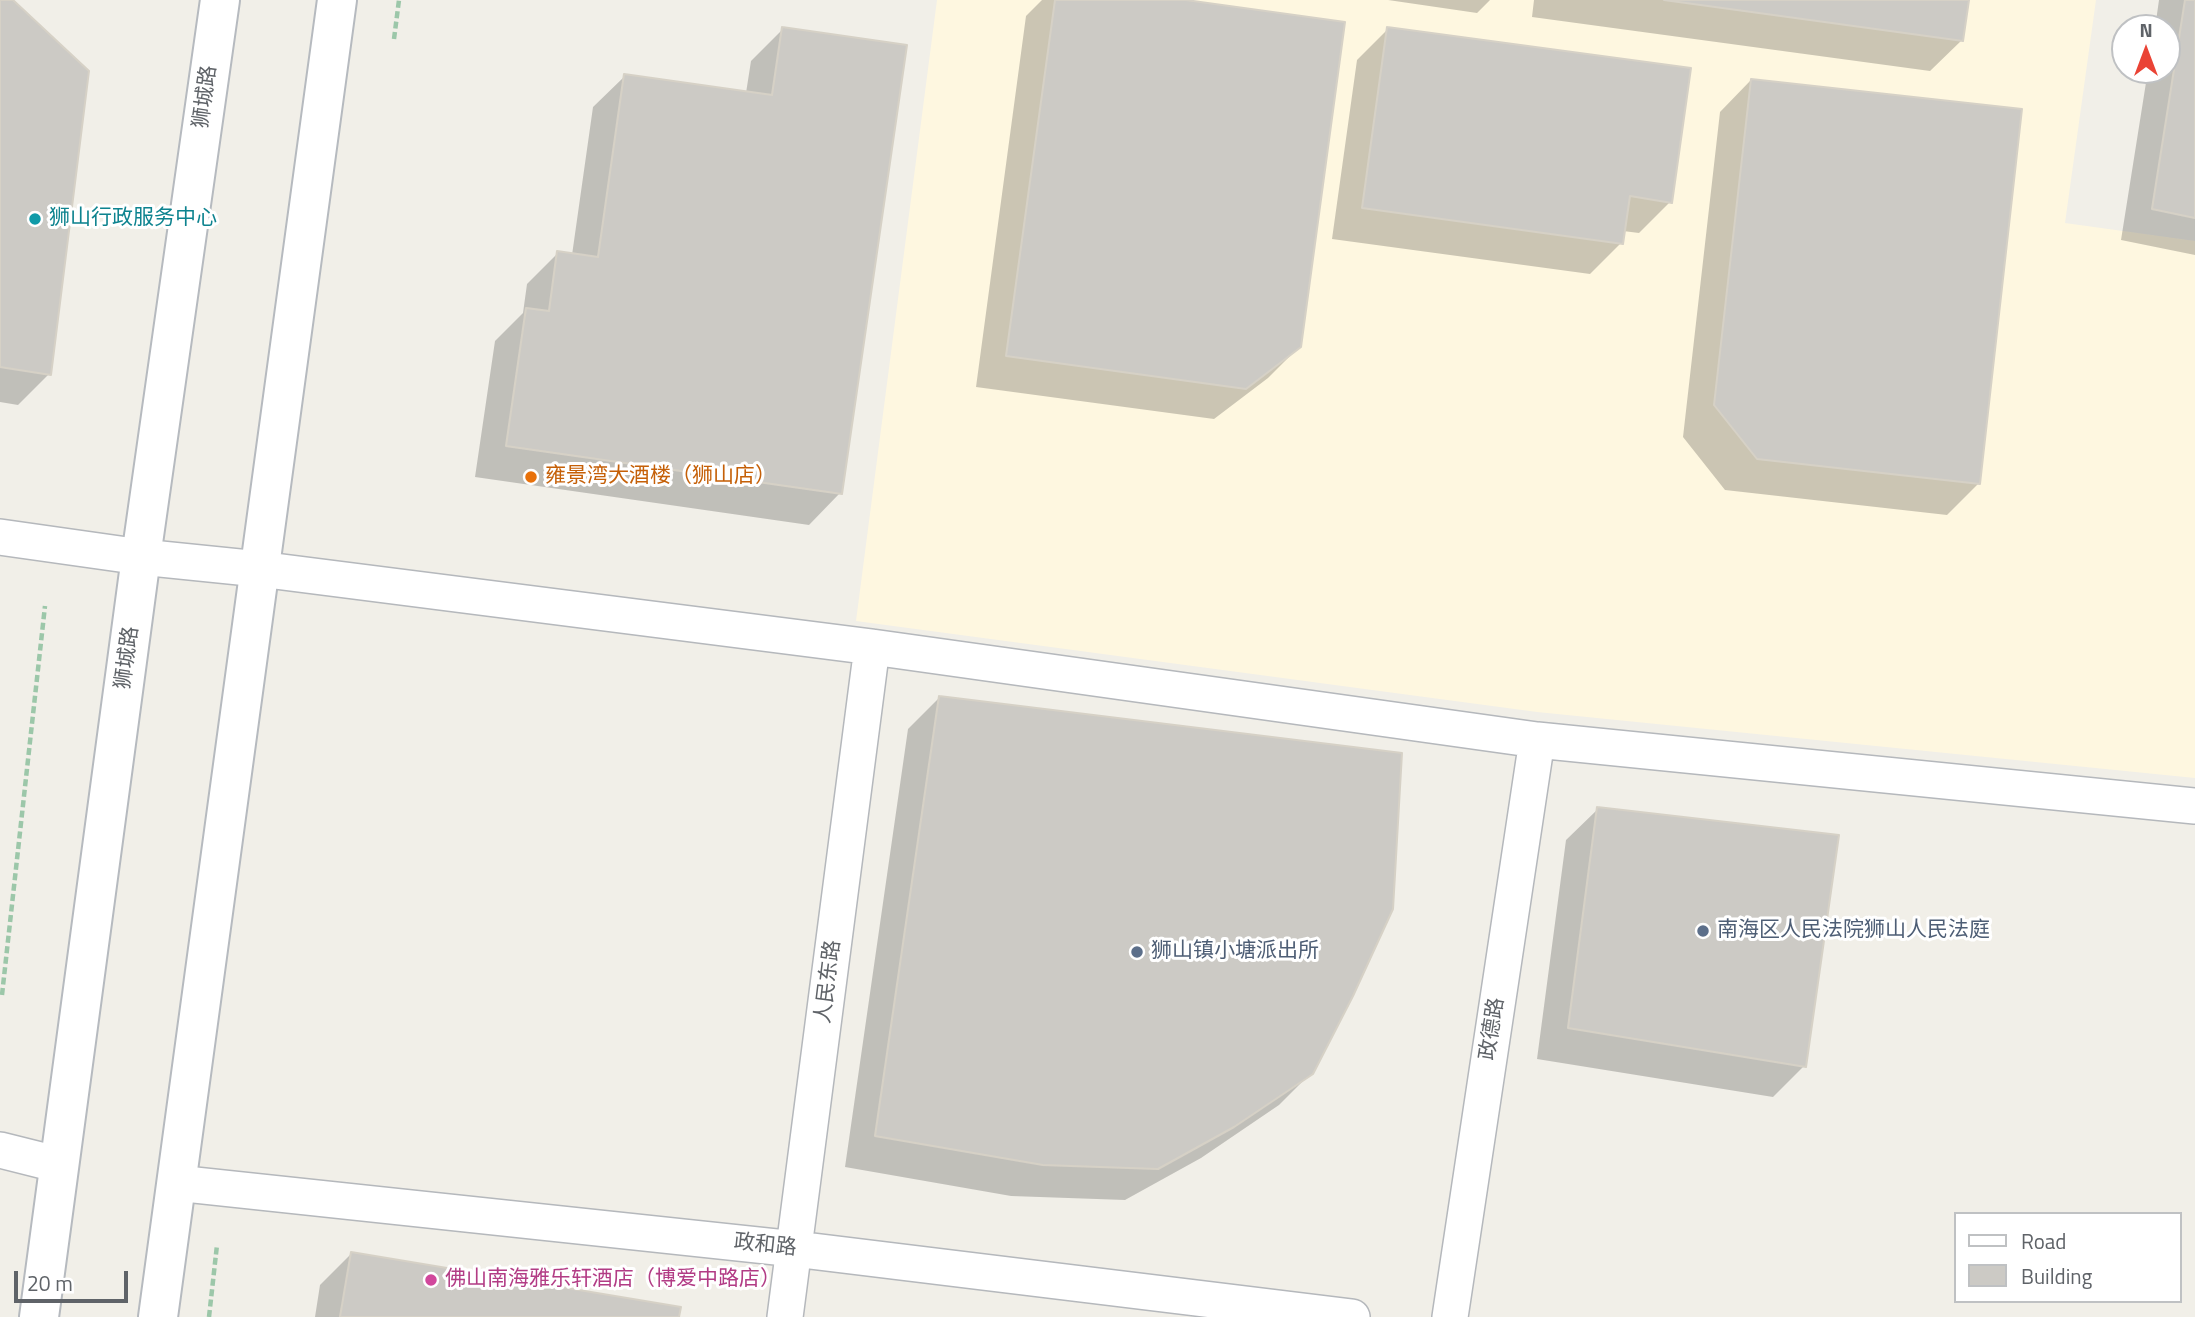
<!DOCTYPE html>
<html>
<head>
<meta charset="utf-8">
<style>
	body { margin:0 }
	#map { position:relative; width:2195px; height:1317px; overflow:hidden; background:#f1efe8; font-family:"Titillium Web",sans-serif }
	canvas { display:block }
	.legend { position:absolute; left:1954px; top:1212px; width:228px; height:91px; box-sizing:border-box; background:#fff; border:2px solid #bfc1c3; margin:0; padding:9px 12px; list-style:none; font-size:21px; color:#5f6368 }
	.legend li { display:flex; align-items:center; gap:14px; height:35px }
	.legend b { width:35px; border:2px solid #bfc1c3 }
	.north { position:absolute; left:2111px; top:14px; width:70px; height:70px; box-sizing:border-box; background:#fff; border:2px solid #bfc1c3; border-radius:50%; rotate:0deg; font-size:19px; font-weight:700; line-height:28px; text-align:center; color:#5f6368 }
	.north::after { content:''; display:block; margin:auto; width:24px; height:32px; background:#ea4335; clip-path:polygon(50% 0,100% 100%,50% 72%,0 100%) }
	.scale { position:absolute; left:14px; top:1271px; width:114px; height:32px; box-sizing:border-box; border:4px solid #5f6368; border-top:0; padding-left:9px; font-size:21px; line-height:24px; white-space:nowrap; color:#5f6368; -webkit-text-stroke:5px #fff; paint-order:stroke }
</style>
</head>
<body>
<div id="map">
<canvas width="2195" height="1317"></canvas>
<ul class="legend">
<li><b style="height:9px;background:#fff"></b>Road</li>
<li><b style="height:19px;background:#cccac5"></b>Building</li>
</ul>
<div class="north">N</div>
<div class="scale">20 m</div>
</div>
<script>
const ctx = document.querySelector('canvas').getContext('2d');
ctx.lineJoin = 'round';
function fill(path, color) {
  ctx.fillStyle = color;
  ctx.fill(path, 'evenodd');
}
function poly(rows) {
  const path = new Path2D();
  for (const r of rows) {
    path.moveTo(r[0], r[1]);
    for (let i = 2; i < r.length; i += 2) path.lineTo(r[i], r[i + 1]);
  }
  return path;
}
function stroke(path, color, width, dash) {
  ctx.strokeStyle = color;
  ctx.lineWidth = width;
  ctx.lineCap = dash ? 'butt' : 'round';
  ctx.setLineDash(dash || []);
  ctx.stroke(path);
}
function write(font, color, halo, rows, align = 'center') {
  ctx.font = font + ' "Titillium Web","Noto Sans SC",sans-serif';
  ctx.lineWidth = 6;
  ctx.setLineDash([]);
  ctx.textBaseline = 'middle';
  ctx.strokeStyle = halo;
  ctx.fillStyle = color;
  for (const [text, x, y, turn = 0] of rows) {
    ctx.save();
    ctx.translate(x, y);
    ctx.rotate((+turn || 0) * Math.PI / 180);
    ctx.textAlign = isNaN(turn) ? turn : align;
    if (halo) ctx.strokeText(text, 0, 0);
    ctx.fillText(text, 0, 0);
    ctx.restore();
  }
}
fill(poly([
	[937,0,2096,0,2065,223,2195,241,2195,778,1537,712,856,621]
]), '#fef7e0');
fill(poly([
	[0,0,10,0,49,374,18,405,0,402],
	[1042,0,1173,0,1300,346,1268,378,1214,419,976,387,1026,16],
	[1388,0,1490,0,1477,13],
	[1534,0,1967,0,1962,40,1930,71,1532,17],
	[2159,0,2195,0,2195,255,2121,240,2148,70,2167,70,2167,28,2155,28],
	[783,29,840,493,809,525,475,477,495,341,523,313,527,284,558,253,572,255,593,107,625,76,746,93,751,61],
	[1388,29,1670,202,1639,233,1623,231,1621,243,1590,274,1332,239,1357,60],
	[1751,80,1979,483,1947,515,1725,490,1683,437,1720,112],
	[939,698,1311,1073,1279,1105,1201,1158,1125,1200,1011,1196,845,1167,908,729],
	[1598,809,1804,1066,1773,1097,1537,1059,1566,840],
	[351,1254,677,1317,315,1317,320,1285]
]), '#0003');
const building = poly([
	[0,0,13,0,89,71,51,375,0,367,0,0],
	[1055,0,1186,0,1345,22,1301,347,1246,389,1006,356,1055,0],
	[1664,0,1969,0,1963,41,1664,0],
	[2185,0,2195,0,2195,218,2152,209,2185,0],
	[782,27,907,45,842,494,506,446,526,308,549,311,557,251,598,257,624,74,772,95,782,27],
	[1387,27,1691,68,1672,203,1630,196,1623,244,1362,208,1387,27],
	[1751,79,2022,109,1980,484,1757,459,1714,405,1751,79],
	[939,696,1402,753,1393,909,1353,996,1313,1074,1234,1127,1158,1169,1043,1165,875,1136,939,696],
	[1597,807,1839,835,1806,1067,1568,1028,1597,807],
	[351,1252,681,1307,679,1317,340,1317,351,1252]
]);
fill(building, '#cccac5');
stroke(building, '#d6d1c6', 2);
const street = poly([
	[0,537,141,557,259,569,872,647,1537,740,2195,806],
	[0,1150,60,1165],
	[176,1183,795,1249,1352,1317],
	[785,1317,872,647],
	[1450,1317,1537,740]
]);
const secondary = poly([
	[39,1317,141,557,220,0],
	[158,1317,337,0]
]);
stroke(street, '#b5b8bc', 38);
stroke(secondary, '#b6babf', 42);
stroke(poly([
	[394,39,399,0],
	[2,995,45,606],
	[209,1317,217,1245]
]), '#9cc7a9', 4.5, [7, 3.5]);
stroke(street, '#fff', 35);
stroke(secondary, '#fff', 38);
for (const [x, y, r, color] of [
	[35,219,7,"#0f9aa8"],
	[531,477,7,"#e8710a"],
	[1703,931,7,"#5c6f8a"],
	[1137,952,7,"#5c6f8a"],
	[431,1280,7,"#d1479c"]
]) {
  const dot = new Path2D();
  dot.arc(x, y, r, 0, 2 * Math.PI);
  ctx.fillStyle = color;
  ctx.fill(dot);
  stroke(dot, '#fff', 2.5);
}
write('21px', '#5f6368', '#fff', [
	["狮城路",206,97,-82],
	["狮城路",128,658,-82],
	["人民东路",829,982,-83],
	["政德路",1493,1029,-81],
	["政和路",765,1246,6]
]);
write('21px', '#0d838f', '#fff', [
	["狮山行政服务中心",49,219]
], 'left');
write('21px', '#c56008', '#fff', [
	["雍景湾大酒楼（狮山店）",545,477]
], 'left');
write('21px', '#4e5e75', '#fff', [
	["南海区人民法院狮山人民法庭",1717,931],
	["狮山镇小塘派出所",1151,952]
], 'left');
write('21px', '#b23c85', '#fff', [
	["佛山南海雅乐轩酒店（博爱中路店）",445,1280]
], 'left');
</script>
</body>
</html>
